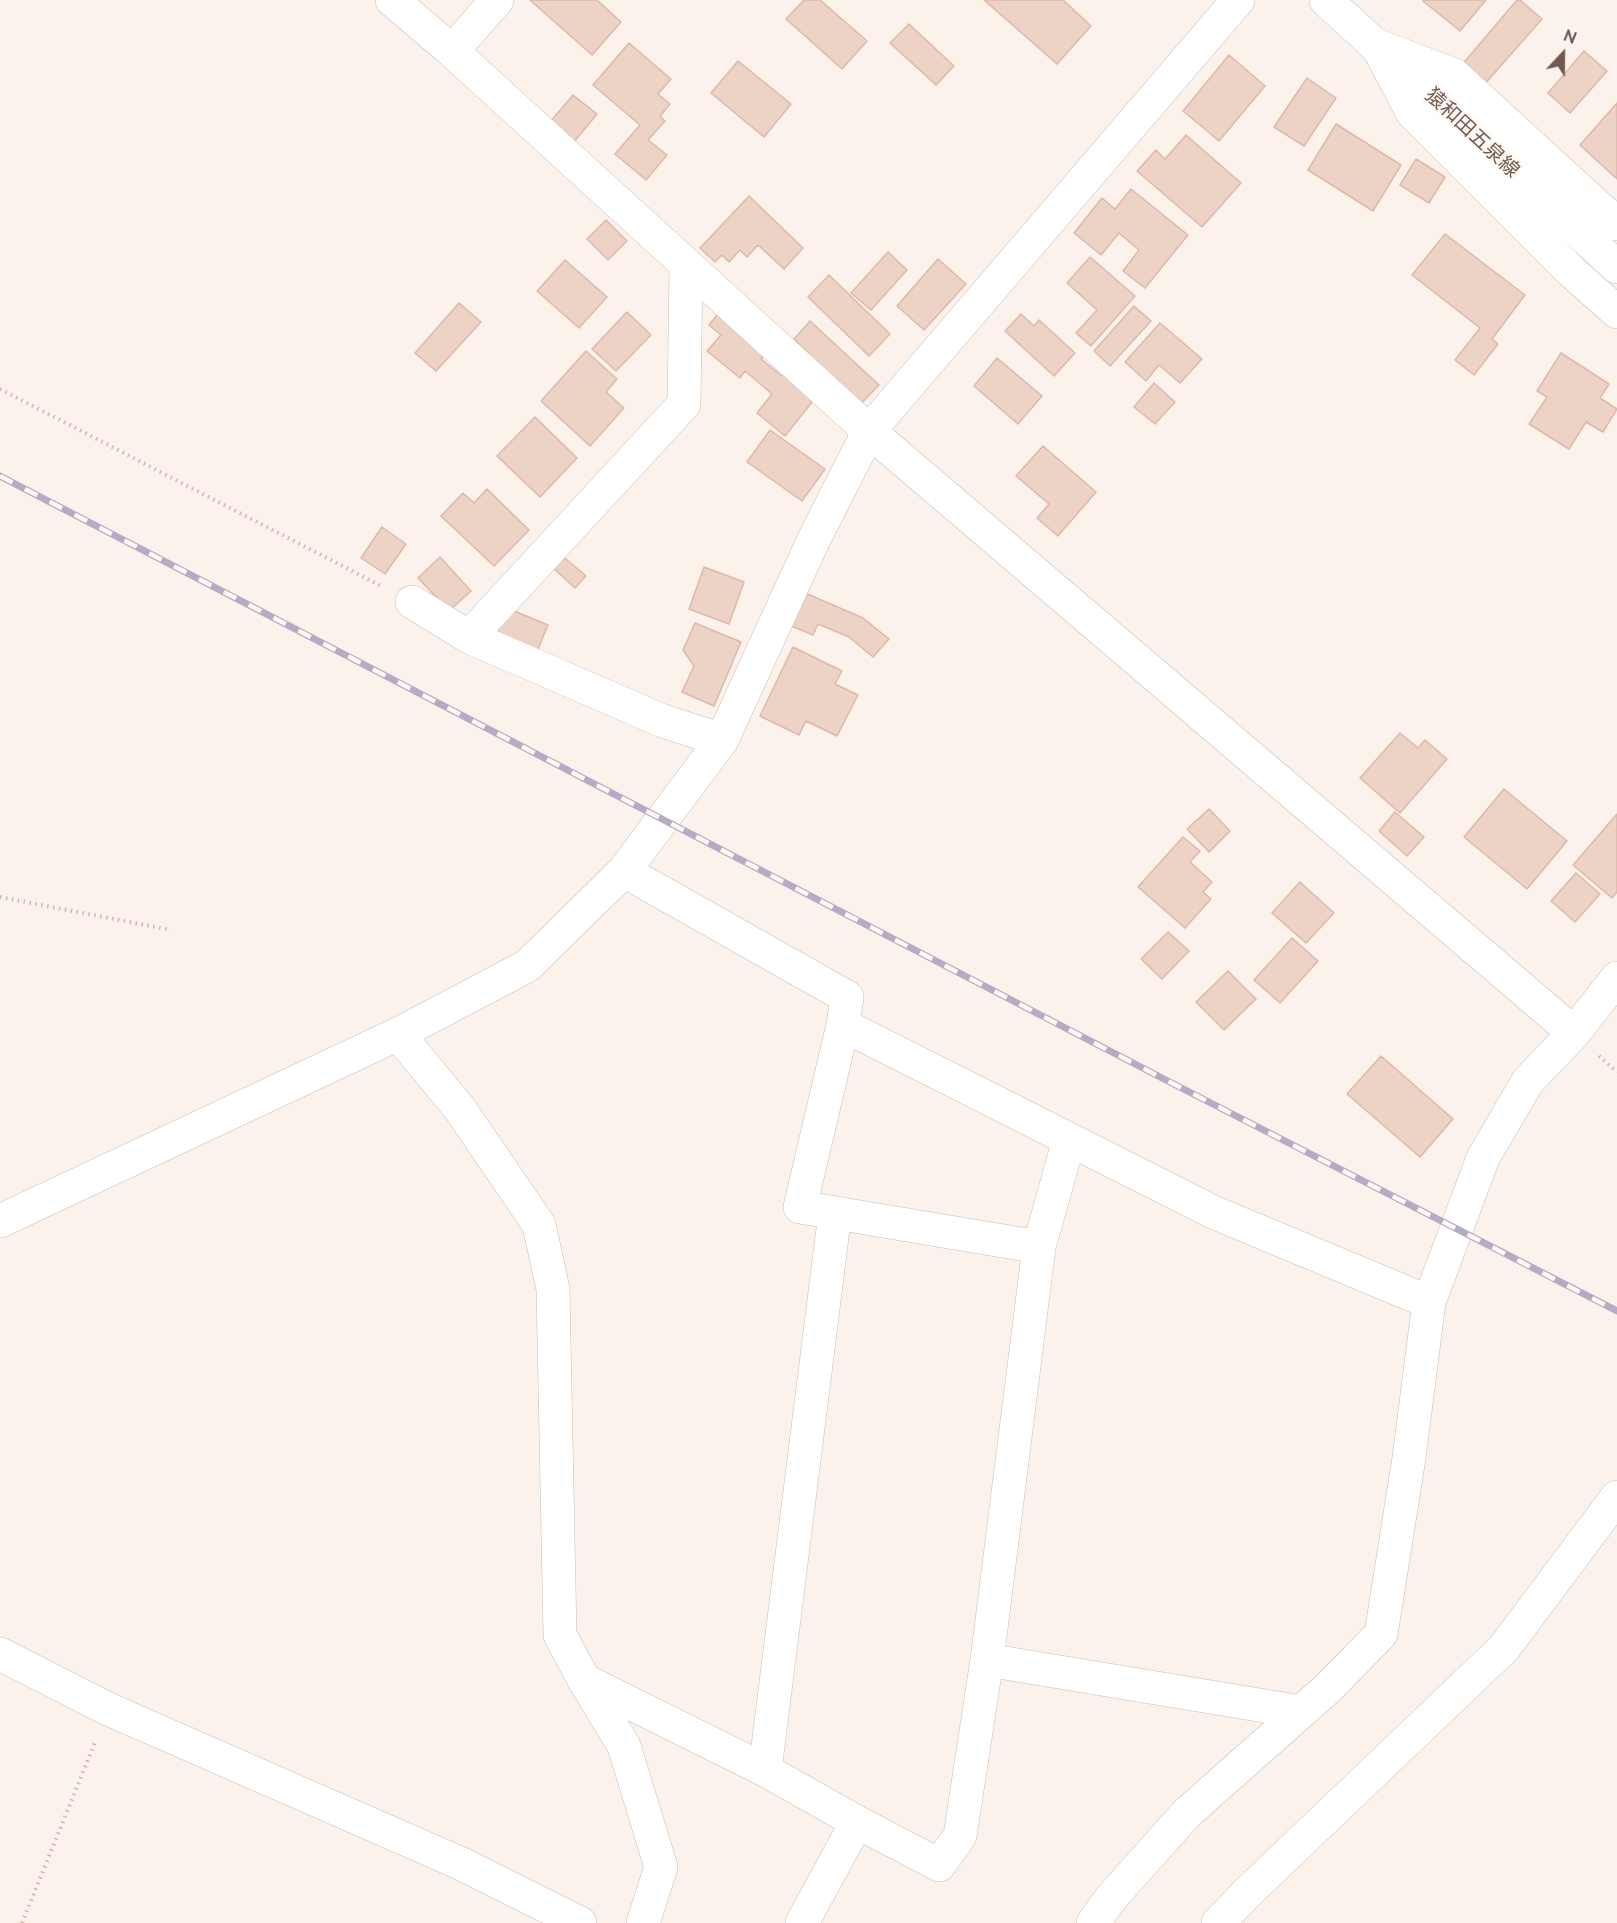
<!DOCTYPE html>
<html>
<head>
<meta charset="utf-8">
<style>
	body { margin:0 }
	#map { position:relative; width:1617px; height:1923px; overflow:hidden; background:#fbf3eb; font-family:Raleway,sans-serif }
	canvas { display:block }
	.north { position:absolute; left:1533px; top:24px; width:60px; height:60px; -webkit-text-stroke:4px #fdf8f2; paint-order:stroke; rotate:22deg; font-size:16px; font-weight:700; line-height:24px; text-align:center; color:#735a51 }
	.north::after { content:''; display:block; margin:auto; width:21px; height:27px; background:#735a51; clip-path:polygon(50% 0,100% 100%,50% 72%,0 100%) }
</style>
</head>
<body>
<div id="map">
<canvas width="1617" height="1923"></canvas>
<div class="north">N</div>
</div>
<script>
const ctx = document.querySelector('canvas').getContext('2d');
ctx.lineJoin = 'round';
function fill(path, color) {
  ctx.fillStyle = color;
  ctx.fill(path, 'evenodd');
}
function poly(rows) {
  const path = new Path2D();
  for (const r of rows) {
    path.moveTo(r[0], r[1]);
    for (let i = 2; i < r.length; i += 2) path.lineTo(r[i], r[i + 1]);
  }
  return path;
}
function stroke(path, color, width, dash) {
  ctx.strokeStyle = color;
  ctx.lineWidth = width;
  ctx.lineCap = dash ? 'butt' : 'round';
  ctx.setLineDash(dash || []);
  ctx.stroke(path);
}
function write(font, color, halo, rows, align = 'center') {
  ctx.font = font + ' Raleway,"Noto Sans JP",sans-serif';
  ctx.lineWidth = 5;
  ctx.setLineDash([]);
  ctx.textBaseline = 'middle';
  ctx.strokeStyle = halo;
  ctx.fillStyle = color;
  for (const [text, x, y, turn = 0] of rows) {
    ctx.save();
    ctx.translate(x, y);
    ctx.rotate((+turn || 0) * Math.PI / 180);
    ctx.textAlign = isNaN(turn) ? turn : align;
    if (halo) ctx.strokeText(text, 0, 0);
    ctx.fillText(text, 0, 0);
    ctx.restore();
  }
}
const building = poly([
	[530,0,597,0,621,22,592,55,530,0],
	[804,0,820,0,867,41,842,69,786,19,804,0],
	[984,0,1063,0,1091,26,1057,64,984,0],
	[1424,0,1486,0,1460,31,1423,1,1424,0],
	[1517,0,1520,0,1542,19,1483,86,1461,66,1517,0],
	[909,24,954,66,936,85,890,43,909,24],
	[629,43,671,79,658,94,670,104,660,116,665,121,648,140,667,155,646,180,615,154,640,125,593,85,629,43],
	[1584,51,1607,71,1570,113,1548,93,1584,51],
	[1229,55,1265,86,1219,141,1183,111,1229,55],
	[738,61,791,104,764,137,711,93,738,61],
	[1307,78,1336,98,1304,146,1274,127,1307,78],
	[573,95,597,114,574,142,550,122,573,95],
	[1617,103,1617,179,1580,145,1617,103],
	[1336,124,1401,165,1373,211,1308,170,1336,124],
	[1186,135,1241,183,1202,227,1137,171,1156,150,1165,159,1186,135],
	[1416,159,1445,177,1429,203,1400,185,1416,159],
	[1131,189,1188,235,1145,288,1123,271,1139,250,1119,233,1101,255,1074,233,1102,198,1115,209,1131,189],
	[749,196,803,248,784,269,758,245,747,257,740,250,729,262,722,255,715,262,700,248,749,196],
	[606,220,627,241,608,260,587,239,606,220],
	[1445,234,1525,295,1492,339,1498,344,1474,375,1455,360,1480,328,1412,275,1445,234],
	[888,252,907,270,871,310,851,293,888,252],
	[1090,257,1135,296,1091,346,1076,333,1097,310,1067,283,1090,257],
	[938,259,966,284,924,330,897,306,938,259],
	[565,260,607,297,579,328,537,291,565,260],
	[829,275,890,334,869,356,808,297,829,275],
	[459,303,481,322,436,371,415,353,459,303],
	[1134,306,1151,321,1110,366,1094,351,1134,306],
	[723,308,770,347,761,359,782,376,789,367,820,392,785,436,757,413,772,394,745,371,740,378,707,351,721,335,709,325,723,308],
	[627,312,651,335,616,371,592,349,627,312],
	[1021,314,1034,326,1039,320,1075,353,1054,376,1005,331,1021,314],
	[810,321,879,385,855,410,802,362,809,354,794,339,810,321],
	[1160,323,1202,359,1180,383,1159,365,1146,381,1125,362,1160,323],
	[586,351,617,379,606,392,624,408,590,446,541,401,586,351],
	[1561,353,1609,384,1600,398,1617,409,1603,432,1586,422,1569,449,1529,424,1547,397,1537,391,1561,353],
	[997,358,1042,396,1018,424,974,386,997,358],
	[1154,383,1175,402,1155,424,1134,407,1154,383],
	[535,417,577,458,540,497,497,456,535,417],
	[770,430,825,469,802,501,747,462,770,430],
	[1043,446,1096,492,1058,536,1037,518,1049,504,1016,476,1043,446],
	[487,489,529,530,494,566,441,516,463,493,474,503,487,489],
	[382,527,406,544,385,574,361,558,382,527],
	[560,554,586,576,575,588,550,565,560,554],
	[440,557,471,591,449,611,418,578,440,557],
	[704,567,744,582,729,624,689,609,704,567],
	[803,592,863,618,889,639,873,657,849,637,818,624,813,635,789,625,803,592],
	[507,608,548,625,534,659,493,641,507,608],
	[695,623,741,642,714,706,682,692,694,666,683,650,695,623],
	[793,647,842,671,835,684,858,695,837,736,806,721,799,735,760,716,793,647],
	[1400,733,1418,748,1425,740,1447,759,1400,813,1360,778,1400,733],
	[1504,789,1567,841,1527,889,1464,837,1504,789],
	[1209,809,1230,831,1209,852,1187,829,1209,809],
	[1395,812,1424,837,1407,856,1379,831,1395,812],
	[1617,814,1617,892,1612,898,1573,865,1617,814],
	[1183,837,1200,851,1190,862,1212,882,1203,892,1211,899,1185,928,1138,887,1183,837],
	[1576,873,1600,894,1575,922,1551,901,1576,873],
	[1300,882,1334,913,1306,943,1272,913,1300,882],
	[1168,932,1189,951,1162,979,1141,959,1168,932],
	[1292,938,1318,961,1280,1003,1254,980,1292,938],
	[1228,971,1256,999,1224,1030,1196,1002,1228,971],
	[1381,1056,1453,1119,1420,1157,1347,1094,1381,1056]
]);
fill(building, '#edd2c6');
stroke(building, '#deb8a8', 1.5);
const minor = poly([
	[392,0,452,51,869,431,1574,1033],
	[1376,45,1454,75,1617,224],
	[452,51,497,0],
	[1380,51,1412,112,1571,271,1617,312],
	[412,602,469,637,663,721,722,740],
	[469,637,684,404,686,266],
	[624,871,847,997,843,1025,800,1207,1039,1247],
	[843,1025,1213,1212,1429,1302],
	[398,1034,460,1109,539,1225,553,1289,560,1635,584,1680,624,1746,661,1867,643,1923],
	[0,1221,398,1034,527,966,624,871,722,740,814,539,869,431,1238,0],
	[0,1654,108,1709,462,1864,580,1923],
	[987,1660,1301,1712],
	[584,1680,765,1770,857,1822,939,1865,960,1836,987,1660,1039,1247,1069,1140],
	[765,1770,835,1213],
	[802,1923,857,1822],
	[1093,1923,1111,1898,1187,1813,1327,1689,1381,1634,1409,1458,1429,1302,1483,1158,1528,1081,1574,1033,1617,978],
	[1218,1923,1248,1892,1504,1648,1617,1497]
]);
const secondary = poly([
	[1326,0,1617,267]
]);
stroke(minor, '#ccbbb2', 34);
stroke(secondary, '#cebbb0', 34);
stroke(poly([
	[0,389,383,587],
	[0,897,171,930],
	[1599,1056,1617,1072],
	[22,1923,96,1740]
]), '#d2b5a9', 4, [1.5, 4.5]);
stroke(minor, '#fff', 33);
stroke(secondary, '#fff', 33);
const rail = poly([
	[0,476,1162,1078,1617,1311]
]);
stroke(rail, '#b6aac4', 7);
stroke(rail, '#fdf8f2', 4.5, [14]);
write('20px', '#735a51', '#fdf8f2', [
	["猿和田五泉線",1472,133,43]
]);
</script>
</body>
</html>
